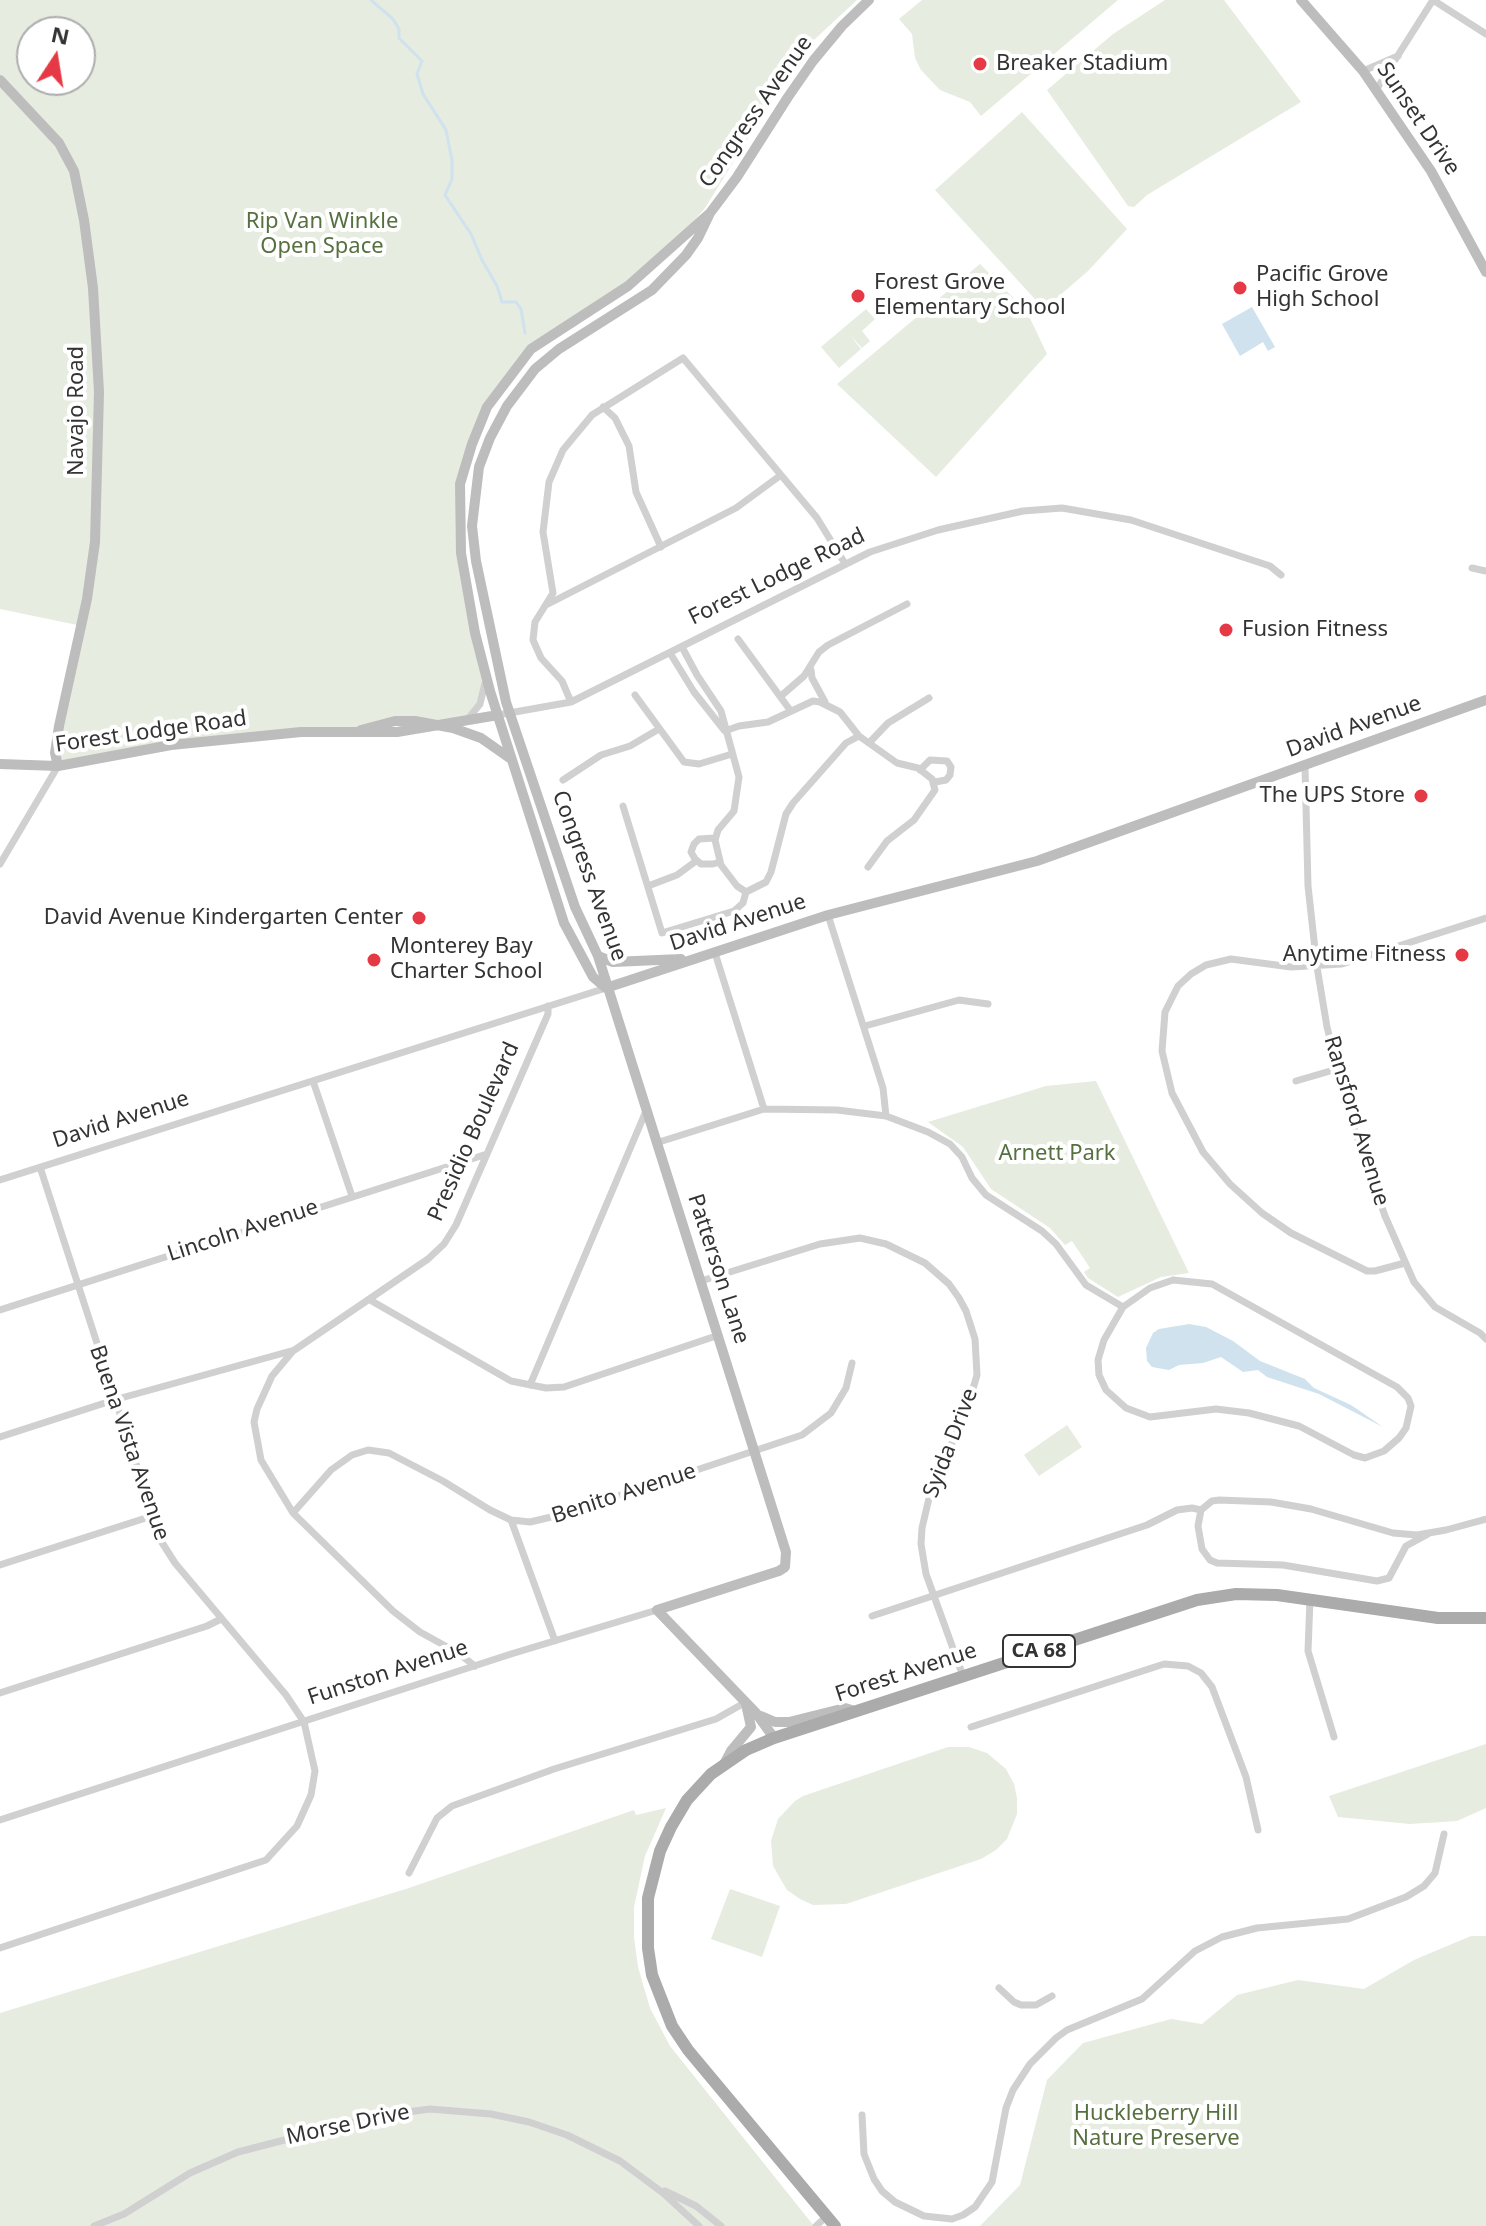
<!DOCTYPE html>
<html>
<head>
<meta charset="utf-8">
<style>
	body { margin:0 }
	#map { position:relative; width:1486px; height:2226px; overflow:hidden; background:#fff; font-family:"Noto Sans",sans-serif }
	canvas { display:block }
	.north { position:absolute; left:16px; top:16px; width:80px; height:80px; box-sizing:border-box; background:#fff; border:2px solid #adadad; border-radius:50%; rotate:12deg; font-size:22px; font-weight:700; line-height:32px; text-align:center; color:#333 }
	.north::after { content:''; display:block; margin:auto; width:28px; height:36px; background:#e63946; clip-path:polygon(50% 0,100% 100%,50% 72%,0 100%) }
</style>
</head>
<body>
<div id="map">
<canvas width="1486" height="2226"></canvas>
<div class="north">N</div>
</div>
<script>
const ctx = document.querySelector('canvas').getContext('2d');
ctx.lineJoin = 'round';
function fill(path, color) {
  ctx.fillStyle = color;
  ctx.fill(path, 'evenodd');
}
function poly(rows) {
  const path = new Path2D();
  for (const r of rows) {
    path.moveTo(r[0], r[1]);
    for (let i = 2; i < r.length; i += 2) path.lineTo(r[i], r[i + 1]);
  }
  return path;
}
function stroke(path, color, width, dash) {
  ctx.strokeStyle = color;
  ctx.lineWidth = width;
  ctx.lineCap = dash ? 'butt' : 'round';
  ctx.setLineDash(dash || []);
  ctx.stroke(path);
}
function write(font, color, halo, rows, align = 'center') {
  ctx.font = font + ' "Noto Sans",sans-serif';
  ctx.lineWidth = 8;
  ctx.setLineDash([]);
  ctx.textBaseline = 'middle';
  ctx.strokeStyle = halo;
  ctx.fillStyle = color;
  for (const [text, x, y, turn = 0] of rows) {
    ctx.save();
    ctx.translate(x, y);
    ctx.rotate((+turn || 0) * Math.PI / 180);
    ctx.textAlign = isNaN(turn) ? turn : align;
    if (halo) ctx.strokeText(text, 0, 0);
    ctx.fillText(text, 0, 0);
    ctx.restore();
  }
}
fill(poly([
	[0,0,857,0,802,51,705,208,686,230,628,286,544,339,499,390,460,484,460,518,485,694,467,720,415,721,356,732,171,745,58,766,55,753,82,626,0,609],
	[32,32,80,32,80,80,32,80],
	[922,0,1118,0,981,116,970,102,940,90,921,70,915,58,912,34,899,19],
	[1165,0,1224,0,1301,102,1147,195,1134,207,1128,206,1047,90,1113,34],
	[1022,112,1127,229,1088,271,1044,309,935,190],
	[980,264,1027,312,1047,354,936,477,837,384],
	[866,309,875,319,862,331,870,341,862,348,850,335,861,349,839,368,821,347],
	[1096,1081,1189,1273,1161,1277,1118,1297,1088,1278,1084,1272,1090,1268,1072,1241,1065,1245,1050,1228,991,1189,963,1147,928,1122,1046,1086],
	[1067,1425,1082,1447,1039,1476,1024,1455],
	[1486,1744,1486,1808,1457,1821,1410,1824,1338,1817,1329,1796],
	[948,1747,969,1747,987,1753,1006,1769,1014,1784,1017,1798,1017,1814,1007,1839,996,1850,981,1859,846,1904,813,1905,800,1899,787,1890,773,1866,771,1841,778,1819,795,1801,803,1796],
	[666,1808,645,1856,634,1907,634,1937,638,1967,650,2008,670,2046,814,2226,0,2226,0,2013,409,1888,634,1810,636,1815],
	[730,1889,780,1906,762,1957,711,1939],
	[1471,1936,1486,1936,1486,2226,980,2226,1020,2185,1047,2080,1083,2043,1171,2019,1202,2024,1237,1995,1298,1980,1364,1989,1414,1960]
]), '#e6ecdf');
fill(poly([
	[1252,307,1275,347,1268,351,1263,342,1240,356,1222,324],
	[1189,1324,1206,1327,1233,1341,1260,1361,1305,1379,1314,1388,1351,1405,1383,1427,1319,1394,1267,1377,1258,1370,1243,1372,1221,1357,1203,1363,1179,1365,1169,1370,1152,1367,1147,1361,1146,1348,1153,1333,1159,1329]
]), '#cfe2ee');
stroke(poly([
	[371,0,393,19,399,29,399,38,422,61,417,74,423,94,446,130,452,160,452,179,445,195,471,234,482,260,497,286,502,302,516,302,521,309,525,333]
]), '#cfe2ee', 3);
stroke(poly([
	[1363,71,1398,56],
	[1376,90,1433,0,1486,34],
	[603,407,615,418,629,446,636,492,661,547],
	[1472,568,1486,571],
	[548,604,736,508,781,475],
	[738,639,790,710],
	[682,647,697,675,721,711,739,777,734,811,718,830,715,840,721,865,737,886,746,892],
	[670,653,694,692,724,730],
	[811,670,812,678,825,702],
	[635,695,684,762,699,764,732,754],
	[781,696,804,676,819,652,828,645,907,604],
	[571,702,562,681,541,658,533,640,535,622,553,593,543,532,549,482,563,450,592,415,683,358,817,518,844,562],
	[498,715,571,702,870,552,938,530,1023,511,1062,508,1131,520,1270,566,1281,575],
	[467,720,480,704,485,683],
	[725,731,739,726,768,722,813,701,820,702,840,712,859,736,897,763,918,768,932,779,935,790,914,820,887,841,868,867],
	[869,743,888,723,929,698],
	[1305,766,1308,886,1317,967,1327,1027,1350,1117,1385,1216,1414,1282,1435,1307,1480,1333,1486,1339],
	[920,770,930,760,947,761,951,767,950,775,946,780,935,782],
	[563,780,601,755,630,746,659,729],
	[623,806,662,933,734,911,743,903,746,892,766,882,771,872,786,814,793,803,846,743,859,736],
	[715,838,699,839,694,844,691,852,695,859,701,864,713,864,720,862],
	[0,864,58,766],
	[648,886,677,875,696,861],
	[828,915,883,1088,886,1116],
	[715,953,764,1109],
	[865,1026,959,1000,988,1004],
	[313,1081,352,1196],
	[1296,1081,1337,1069],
	[656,1143,764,1109,837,1110,886,1116,928,1132,950,1144,962,1157,972,1178,986,1195,1042,1231,1056,1244,1086,1285,1123,1307],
	[0,1180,606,988],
	[1405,1263,1375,1271,1367,1271,1291,1233,1262,1213,1230,1184,1203,1152,1172,1093,1162,1051,1165,1012,1178,986,1191,974,1206,965,1231,959,1291,967,1342,964,1486,918],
	[1173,1280,1212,1284,1397,1387,1408,1398,1411,1406,1406,1428,1399,1438,1384,1451,1365,1458,1354,1455,1299,1426,1249,1413,1216,1409,1150,1417,1126,1408,1106,1390,1099,1375,1098,1360,1104,1340,1123,1307,1150,1288,1173,1280],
	[701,1281,820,1244,860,1238,886,1244,925,1263,949,1284,959,1298,966,1311,975,1339,977,1375,968,1406,930,1494,922,1528,921,1544,926,1574,963,1676],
	[370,1300,511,1381,546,1388,564,1387,719,1335],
	[0,1310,487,1154],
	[530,1385,646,1111],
	[0,1437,114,1400,291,1351],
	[1201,1510,1198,1526,1202,1549,1210,1560,1217,1563,1283,1565,1377,1581,1389,1578,1406,1546,1428,1534],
	[1201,1510,1212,1501,1219,1500,1271,1502,1311,1509,1393,1533,1417,1535,1446,1530,1486,1519],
	[293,1513,331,1470,352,1455,368,1450,389,1453,443,1481,490,1510,511,1520,530,1522,564,1514,802,1435,831,1413,846,1388,852,1363],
	[511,1520,555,1641],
	[0,1565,152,1516],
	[1310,1599,1308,1651,1334,1737],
	[872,1616,1147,1525,1177,1510,1192,1508,1201,1510],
	[475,1666,458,1653,420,1632,393,1611,293,1513,261,1460,254,1422,257,1409,272,1376,293,1351,428,1259,444,1244,456,1225,548,1014,548,1006],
	[0,1693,207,1626,221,1619],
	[971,1727,1164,1664,1188,1666,1201,1673,1212,1687,1246,1777,1258,1830],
	[0,1820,511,1654,657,1610],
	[409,1873,437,1818,452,1806,554,1769,716,1719,746,1702],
	[0,1948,266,1860,297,1826,311,1795,315,1771,304,1722,286,1695,175,1563,161,1541,40,1167],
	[999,1988,1014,2002,1021,2005,1036,2005,1052,1996],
	[862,2115,864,2154,874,2179,882,2191,895,2202,924,2216,952,2219,963,2215,975,2207,992,2182,1006,2108,1013,2090,1030,2064,1056,2038,1067,2030,1142,1999,1195,1951,1222,1937,1257,1928,1348,1919,1406,1897,1424,1886,1435,1873,1444,1834],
	[665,2191,696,2206,721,2226],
	[94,2226,124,2214,190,2173,238,2152,377,2116,430,2109,491,2114,529,2122,567,2135,620,2161,663,2193,699,2226],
	[816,2226,827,2216]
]), '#d0d0d0', 7);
stroke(poly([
	[1301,0,1363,71,1431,171,1486,272],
	[0,80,59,143,74,171,84,220,93,288,99,392,95,542,87,599,59,726,55,753,58,766],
	[710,213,698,238,686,255,652,290,559,349,535,369,507,406,490,438,479,467,472,526,476,561,506,702,575,907,598,956,786,1552,785,1567,779,1571,657,1610,756,1713,774,1738],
	[361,730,395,721,415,721,453,728,481,738,511,759],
	[0,764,58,766,171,745,301,732,397,732,498,715],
	[598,956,613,962,681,959],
	[606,988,593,977,564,923,490,691,475,633,461,553,460,484,472,444,487,407,531,349,628,286,710,213,737,177,788,97,813,61,842,26,869,0],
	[606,988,828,915,1037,861,1486,700],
	[761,1716,775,1722,789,1722,845,1708,855,1711],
	[723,1766,731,1751,751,1727,746,1704]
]), '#bdbdbd', 10);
stroke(poly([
	[835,2226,688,2050,672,2026,652,1975,648,1948,648,1898,660,1851,671,1827,687,1800,711,1774,746,1750,774,1738,1197,1600,1236,1594,1277,1595,1438,1618,1486,1618]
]), '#ababab', 12);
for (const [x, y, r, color] of [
	[980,64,8,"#e63946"],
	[1240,288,8,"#e63946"],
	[858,296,8,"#e63946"],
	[1226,630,8,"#e63946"],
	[1421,796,8,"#e63946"],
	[419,918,8,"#e63946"],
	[1462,955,8,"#e63946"],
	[374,960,8,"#e63946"]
]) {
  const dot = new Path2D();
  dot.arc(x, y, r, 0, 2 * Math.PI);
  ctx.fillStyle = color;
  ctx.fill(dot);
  stroke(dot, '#fff', 3);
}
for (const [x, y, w] of [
	[1039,1651,72]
]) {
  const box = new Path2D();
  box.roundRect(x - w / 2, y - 16, w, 32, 6);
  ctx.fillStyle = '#fff';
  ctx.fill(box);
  stroke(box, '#333', 2);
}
write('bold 20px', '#333', null, [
	["CA 68",1039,1651]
]);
write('22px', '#333', '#fff', [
	["Breaker Stadium",996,64],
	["Pacific Grove",1256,275],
	["High School",1256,300],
	["Forest Grove",874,283],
	["Elementary School",874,308],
	["Fusion Fitness",1242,630],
	["The UPS Store",1405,796,"right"],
	["David Avenue Kindergarten Center",403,918,"right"],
	["Monterey Bay",390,947],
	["Charter School",390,972],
	["Anytime Fitness",1446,955,"right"]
], 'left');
write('22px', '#333', '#fff', [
	["Congress Avenue",756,112,-55],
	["Sunset Drive",1418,119,56],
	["Navajo Road",77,411,-90],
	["Forest Lodge Road",777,577,-26],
	["David Avenue",1354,727,-20],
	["Forest Lodge Road",151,732,-8],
	["Congress Avenue",589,876,70],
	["David Avenue",738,923,-18],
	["David Avenue",121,1120,-18],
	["Ransford Avenue",1356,1121,73],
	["Presidio Boulevard",474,1132,-66],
	["Lincoln Avenue",243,1231,-18],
	["Patterson Lane",718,1269,72],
	["Buena Vista Avenue",129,1443,71],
	["Syida Drive",951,1443,-69],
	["Benito Avenue",624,1494,-18],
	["Funston Avenue",388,1673,-18],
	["Forest Avenue",906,1673,-18],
	["Morse Drive",348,2125,-12]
]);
write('22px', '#56703f', '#fff', [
	["Rip Van Winkle",322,222],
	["Open Space",322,247],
	["Arnett Park",1057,1154],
	["Huckleberry Hill",1156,2114],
	["Nature Preserve",1156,2139]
]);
</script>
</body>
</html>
